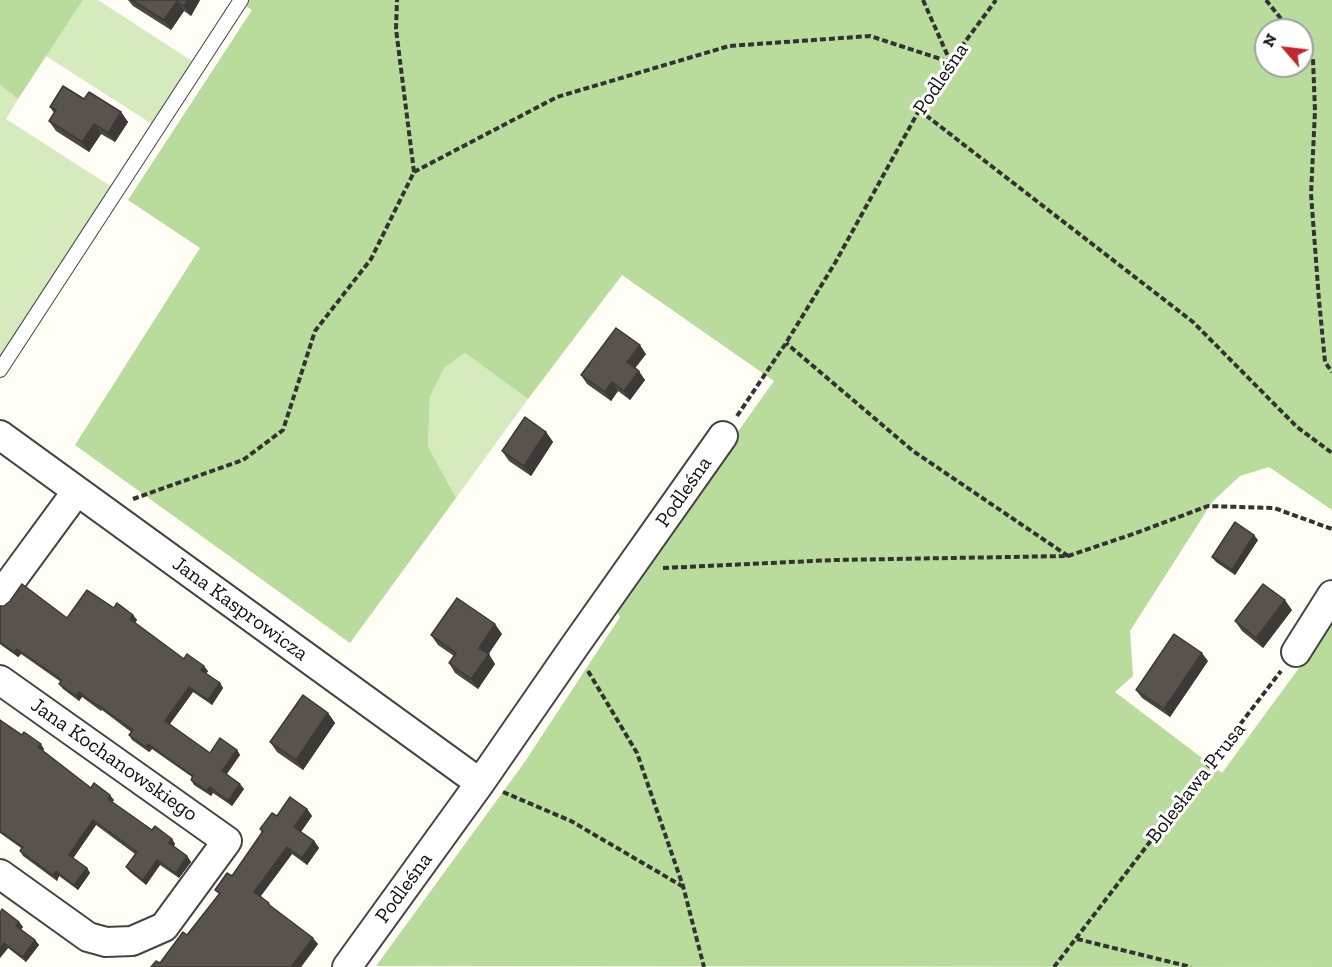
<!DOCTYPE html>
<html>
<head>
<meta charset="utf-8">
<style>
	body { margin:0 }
	#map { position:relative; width:1332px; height:967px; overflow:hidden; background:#fffdf5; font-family:"Zilla Slab",serif }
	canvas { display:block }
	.north { position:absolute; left:1254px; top:18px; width:60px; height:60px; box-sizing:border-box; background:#fff; border:2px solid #a0a0a0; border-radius:50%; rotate:298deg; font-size:16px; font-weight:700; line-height:24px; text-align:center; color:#111 }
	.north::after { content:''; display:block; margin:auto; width:21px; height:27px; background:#c4262e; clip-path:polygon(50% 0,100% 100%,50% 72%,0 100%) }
</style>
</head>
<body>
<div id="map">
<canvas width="1332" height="967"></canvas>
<div class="north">N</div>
</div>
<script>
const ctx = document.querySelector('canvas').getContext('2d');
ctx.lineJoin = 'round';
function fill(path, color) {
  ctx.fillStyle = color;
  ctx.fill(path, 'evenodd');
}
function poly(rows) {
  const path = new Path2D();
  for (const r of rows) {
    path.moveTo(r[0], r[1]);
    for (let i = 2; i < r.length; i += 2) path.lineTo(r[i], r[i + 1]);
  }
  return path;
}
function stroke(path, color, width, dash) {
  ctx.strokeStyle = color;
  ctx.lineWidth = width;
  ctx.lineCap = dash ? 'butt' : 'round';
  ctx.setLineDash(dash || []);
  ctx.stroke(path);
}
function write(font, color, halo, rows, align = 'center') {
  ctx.font = font + ' "Zilla Slab",serif';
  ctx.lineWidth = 6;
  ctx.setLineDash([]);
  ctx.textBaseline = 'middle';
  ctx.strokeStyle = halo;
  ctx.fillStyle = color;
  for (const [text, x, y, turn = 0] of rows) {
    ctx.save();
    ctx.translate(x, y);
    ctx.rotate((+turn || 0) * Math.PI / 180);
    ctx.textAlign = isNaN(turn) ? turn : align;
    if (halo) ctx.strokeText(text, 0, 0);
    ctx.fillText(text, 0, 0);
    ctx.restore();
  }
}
fill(poly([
	[83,0,98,0,192,61,152,124,46,56],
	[0,85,18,99,6,119,112,187,0,360],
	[465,353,528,399,456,498,428,446,430,397,444,368]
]), '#d5ebbd');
fill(poly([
	[0,0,83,0,18,99,0,85],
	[236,0,1332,0,1332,510,1269,467,1240,476,1213,501,1130,631,1133,676,1115,692,1222,773,1332,623,1332,967,376,966,524,763,620,617,613,606,774,381,622,275,528,399,465,353,444,368,430,397,428,446,456,498,350,643,75,445,200,248,128,200,252,10],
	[1266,30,1302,30,1302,66,1266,66]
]), '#b9dc9c');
const lane = poly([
	[0,370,241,0]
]);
const street = poly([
	[0,435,480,783],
	[0,596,77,491],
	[1296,652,1332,595],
	[0,680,227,841,164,927,132,941,106,942,88,937,0,874],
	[347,967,480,783,574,647,723,436]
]);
stroke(lane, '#444', 16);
stroke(street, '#444', 32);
stroke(poly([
	[923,0,950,61],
	[1266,0,1290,30],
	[1302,45,1313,59,1315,111,1311,194,1319,300,1325,362,1332,372],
	[919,110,1193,322,1297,427,1332,453],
	[414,172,557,97,729,46,870,36,950,62],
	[737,416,786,343,835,263,933,85,996,0],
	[133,499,243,460,283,430,315,331,371,259,414,172,396,29,397,0],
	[1068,556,1136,533,1208,506,1274,508,1332,529],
	[663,568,834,560,1068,556,913,451,786,343],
	[588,671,637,753,683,886,704,967],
	[503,792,571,821,682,886],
	[1077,939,1191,967],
	[1054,967,1281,671]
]), '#333', 4, [6, 3]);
stroke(lane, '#fff', 14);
stroke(street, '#fff', 28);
fill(poly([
	[128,0,200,0,191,16,184,11,171,30,133,6],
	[84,99,121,112,128,122,115,142,101,134,89,152,56,131,49,121,54,113,50,107],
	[646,354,635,368,645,380,630,400,618,391,611,401,587,384,581,375],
	[546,432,553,442,531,476,509,461,502,451],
	[1258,540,1235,575,1216,562,1212,557],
	[0,606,67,618,114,608,133,615,137,620,135,623,184,659,208,671,206,674,220,683,223,688,212,705,193,692,170,724,210,753,237,750,240,755,227,774,244,789,232,806,213,793,211,796,194,785,191,780,192,777,152,749,149,752,132,740,129,735,131,732,102,710,101,711,82,697,79,701,63,689,59,684,61,682,21,654,18,657,1,645,0,644],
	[1292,610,1263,648,1242,631,1235,621],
	[502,634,488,654,495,664,478,689,455,673,449,663,454,656,438,645,431,635],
	[1208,661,1170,717,1142,698,1136,690],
	[328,713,335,723,303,770,277,752,270,742],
	[0,720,22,735,44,749,43,751,91,788,114,800,112,802,152,830,172,839,175,844,174,846,187,856,191,862,179,878,160,865,146,885,130,872,126,867,135,854,96,825,73,858,87,868,90,873,78,890,59,876,57,881,23,856,20,851,21,848,0,833],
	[307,809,312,816,301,832,314,841,319,848,307,865,292,854,261,896,273,908,318,944,301,967,151,967,160,963,187,935,219,894,215,890,232,876,262,833,260,829,277,816],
	[0,913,19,922,23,927,21,929,35,940,39,945,26,962,8,948,0,958]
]), '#4d4742');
fill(poly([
	[187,0,200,0,191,16,184,6],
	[177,1,184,11,171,30,164,20],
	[121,112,128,122,115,142,108,133],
	[94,124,101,134,89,152,82,142],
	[640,345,646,354,633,371,627,362],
	[639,371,645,380,630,400,624,391],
	[612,382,618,391,611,401,605,392],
	[546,432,553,442,531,476,524,466],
	[1254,535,1258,540,1235,575,1232,570],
	[1285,600,1292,610,1263,648,1256,638],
	[133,615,137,620,134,624,130,619],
	[495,624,502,634,486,658,479,648],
	[17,649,21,654,18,657,14,652],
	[1202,653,1208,661,1170,717,1164,709],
	[489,654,495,664,478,689,471,679],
	[204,666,208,671,205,676,201,670],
	[220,683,223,688,212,705,208,700],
	[189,687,193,692,168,726,165,721],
	[79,692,82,697,79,701,76,696],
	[328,713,335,723,303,770,296,760],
	[41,744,44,749,42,752,38,747],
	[148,744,152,749,149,752,146,747],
	[237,750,240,755,225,776,222,771],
	[240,784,244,789,232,806,228,801],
	[210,787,213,793,211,796,207,791],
	[110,795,114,800,111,804,108,799],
	[307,809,312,816,299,834,294,827],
	[93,820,96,825,72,860,69,855],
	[172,839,175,844,172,848,169,843],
	[314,841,319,848,307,865,302,858],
	[287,847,292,854,259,898,254,892],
	[187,856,191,862,179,878,176,873],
	[157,860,160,865,146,885,143,880],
	[87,868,90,873,78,890,74,885],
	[56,871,59,876,57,881,53,875],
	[19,922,23,927,20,931,16,926],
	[313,938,318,944,301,967,291,967],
	[35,940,39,945,26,962,23,957],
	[4,943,8,948,0,958,0,949]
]), '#3f3936');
const building = poly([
	[132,0,187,0,184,6,177,1,164,20,132,0],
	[63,86,84,99,89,92,121,112,108,133,94,124,82,142,49,121,56,110,50,107,63,86],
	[616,328,640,345,627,362,639,371,624,391,612,382,605,392,581,375,616,328],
	[525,417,546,432,524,466,502,451,525,417],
	[1235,522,1254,535,1232,570,1212,557,1235,522],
	[22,584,67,618,87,590,114,608,117,603,133,615,130,619,184,659,187,654,204,666,201,670,220,683,208,700,189,687,165,721,210,753,220,738,237,750,222,771,240,784,228,801,210,787,207,791,191,780,193,776,148,744,146,747,129,735,133,730,98,705,98,706,79,692,76,696,59,684,62,680,17,649,14,652,0,642,0,636,1,635,0,634,0,606,4,606,10,601,22,584],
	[1263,584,1285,600,1256,638,1235,621,1263,584],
	[457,598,495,624,479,648,489,654,471,679,449,663,456,653,431,635,457,598],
	[1174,634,1202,653,1164,709,1136,690,1174,634],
	[303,695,328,713,296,760,270,742,303,695],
	[0,720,22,735,24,732,41,744,38,747,91,788,94,783,110,795,108,799,152,830,155,826,172,839,169,843,187,856,176,873,157,860,143,880,126,867,137,852,93,820,69,855,87,868,74,885,56,871,53,875,20,851,23,847,0,831,0,720],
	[290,797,307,809,294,827,314,841,302,858,287,847,254,892,269,903,268,904,313,938,291,967,151,967,156,961,160,963,183,932,187,935,220,893,215,890,227,873,232,876,263,831,260,829,272,813,277,816,290,797],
	[2,909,19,922,16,926,35,940,23,957,4,943,0,949,0,913,2,909]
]);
fill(building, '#5a524d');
stroke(building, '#3f3936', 1.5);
write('21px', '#111', '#fff', [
	["Podleśna",941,79,-56],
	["Podleśna",684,492,-55],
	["Jana Kasprowicza",240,609,36],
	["Jana Kochanowskiego",114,760,35],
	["Bolesława Prusa",1196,783,-52],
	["Podleśna",404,888,-54]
]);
</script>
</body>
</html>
